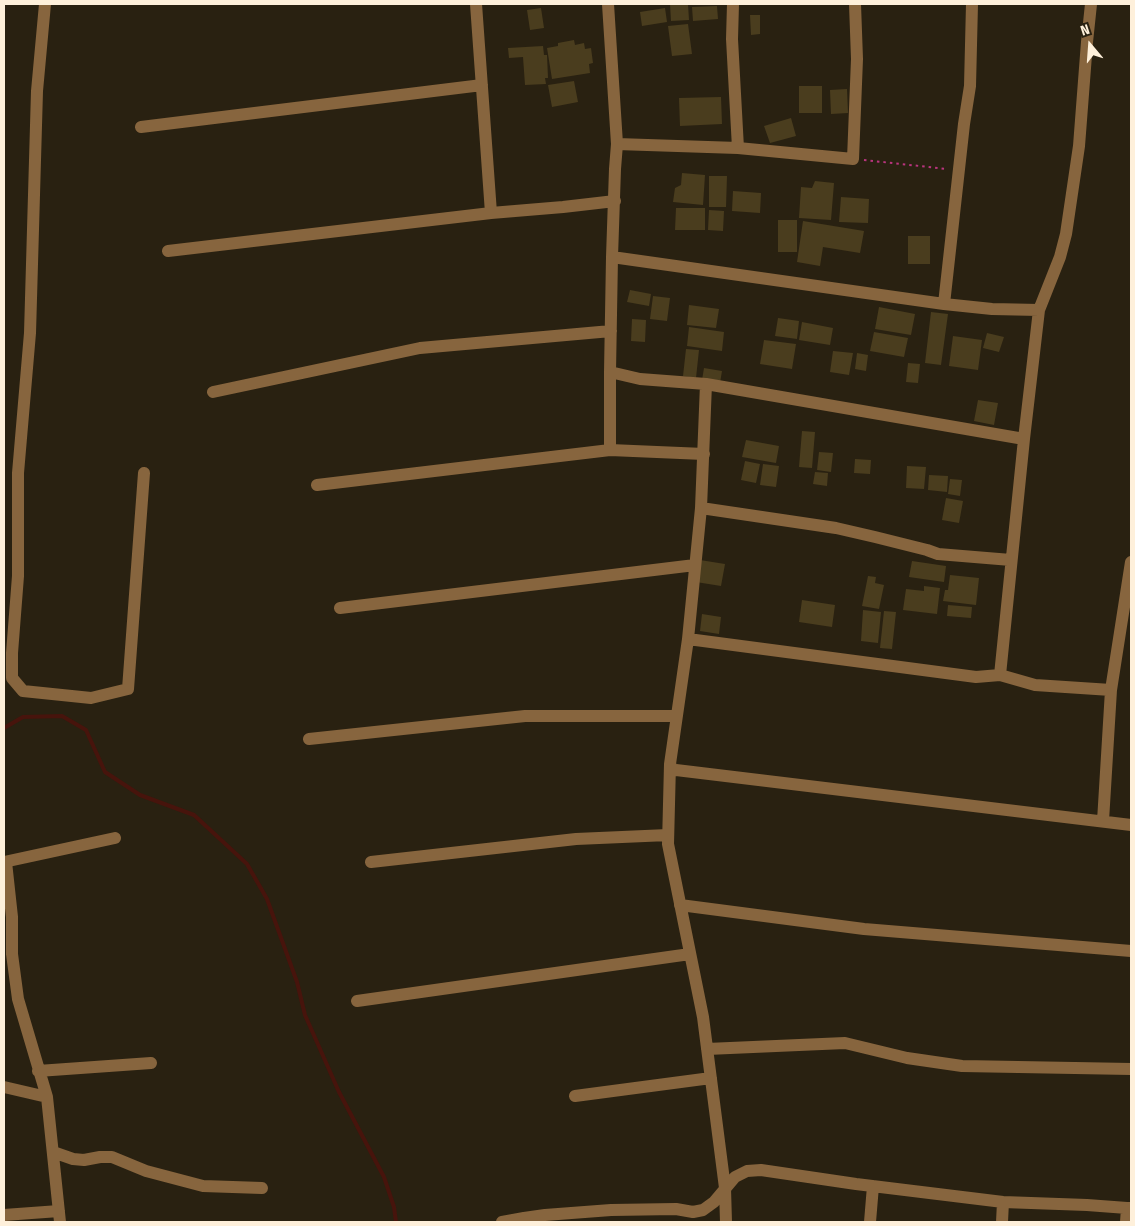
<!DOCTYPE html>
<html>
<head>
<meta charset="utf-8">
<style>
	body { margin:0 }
	#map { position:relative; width:1135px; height:1226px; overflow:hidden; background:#292111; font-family:"Fira Sans Condensed",sans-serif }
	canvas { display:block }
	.frame { position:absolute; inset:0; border:5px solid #fef0db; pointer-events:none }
	.north { position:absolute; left:1065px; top:20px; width:50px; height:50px; -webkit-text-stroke:4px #292111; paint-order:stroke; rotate:342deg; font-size:14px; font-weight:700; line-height:20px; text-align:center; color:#fef0db }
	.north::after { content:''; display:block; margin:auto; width:18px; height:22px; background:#fef0db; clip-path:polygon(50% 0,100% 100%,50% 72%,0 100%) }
</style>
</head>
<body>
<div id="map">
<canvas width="1135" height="1226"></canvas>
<div class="frame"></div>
<div class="north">N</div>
</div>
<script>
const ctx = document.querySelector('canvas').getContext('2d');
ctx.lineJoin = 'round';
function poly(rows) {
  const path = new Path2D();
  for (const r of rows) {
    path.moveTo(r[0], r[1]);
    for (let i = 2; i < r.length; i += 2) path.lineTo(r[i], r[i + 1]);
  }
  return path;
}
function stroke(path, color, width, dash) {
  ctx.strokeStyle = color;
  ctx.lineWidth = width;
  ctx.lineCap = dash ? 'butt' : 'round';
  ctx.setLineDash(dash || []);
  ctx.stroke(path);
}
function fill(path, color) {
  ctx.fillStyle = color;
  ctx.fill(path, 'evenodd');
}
stroke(poly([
	[4,728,23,717,62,716,86,730,105,772,140,795,194,815,247,864,267,899,297,982,305,1015,339,1092,384,1177,394,1207,396,1222]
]), '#47140c', 4);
fill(poly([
	[670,4,688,4,689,20,671,21],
	[717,6,718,19,693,21,692,7],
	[541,8,544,28,530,30,527,10],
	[665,8,667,22,642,26,640,12],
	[750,15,760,15,760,34,751,35],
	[688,24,692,54,672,56,668,26],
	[574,40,575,45,584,43,585,49,591,48,593,63,589,64,590,73,552,79,547,48,558,46,558,43],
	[543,46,544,55,547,55,548,78,545,78,546,84,525,85,523,57,509,58,508,48],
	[574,81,578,102,552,107,548,85],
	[799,86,822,86,822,113,799,113],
	[847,89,848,113,831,114,830,90],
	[721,97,722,124,680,126,679,98],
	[791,118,796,136,770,143,764,126],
	[682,173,705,175,703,205,673,202,675,188,681,185],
	[709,176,727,176,726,207,709,207],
	[815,181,834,183,831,220,799,218,801,187,812,188],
	[733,191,761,193,760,213,732,211],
	[841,197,869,199,868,223,839,222],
	[676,208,705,208,705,230,675,230],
	[709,210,724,211,723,231,708,230],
	[778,220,797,220,797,252,778,252],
	[803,221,864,231,860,253,823,247,820,266,797,262],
	[908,236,930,236,930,264,908,264],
	[630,290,651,294,649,306,627,302],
	[653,296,670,298,667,321,650,319],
	[689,305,719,309,716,328,687,325],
	[879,307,915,314,911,335,875,329],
	[931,312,948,314,941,365,925,363],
	[778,318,799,321,797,339,775,336],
	[632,319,646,320,645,342,631,341],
	[802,322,833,328,830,345,799,340],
	[689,327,724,332,722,351,687,346],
	[874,332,908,338,904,357,870,351],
	[987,333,1004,337,999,352,983,348],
	[953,336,982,340,978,370,949,366],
	[764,340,796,344,792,369,760,364],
	[686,349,699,350,696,378,683,376],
	[833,351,853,353,849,375,830,372],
	[857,353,868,355,866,371,855,369],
	[908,363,920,364,918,383,906,382],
	[704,368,722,371,720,383,702,380],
	[978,400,998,403,994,425,974,421],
	[802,431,815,432,812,468,799,467],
	[746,440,779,446,776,463,742,457],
	[819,452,833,453,831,472,817,470],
	[855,459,871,460,870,474,854,473],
	[745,461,760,464,756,483,741,480],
	[763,464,779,466,776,487,760,485],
	[907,466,926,467,924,489,906,488],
	[815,472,828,473,827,486,813,484],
	[929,475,948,476,947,492,928,490],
	[950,479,962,480,960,496,948,494],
	[946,498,963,501,959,523,942,520],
	[700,560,725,564,721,586,696,582],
	[912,561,946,566,944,582,909,577],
	[950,575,979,578,976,605,943,601,945,590,948,590],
	[868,576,876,577,875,583,884,585,879,609,862,606],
	[924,586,940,588,937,614,903,610,906,589,924,591],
	[802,600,835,605,832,627,799,622],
	[948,605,972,607,971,618,947,616],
	[863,610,881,612,878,643,861,641],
	[884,611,896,612,892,649,880,648],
	[702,614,721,617,719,634,700,631]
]), '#4a3d1e');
stroke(poly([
	[864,160,947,169]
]), '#b9347e', 2, [2.5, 4]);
stroke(poly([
	[45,4,37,91,30,333,18,473,18,576,12,653,12,678,23,691,91,698,128,689,144,473],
	[476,4,491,213],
	[608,4,617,144,615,169,612,257,610,372,610,450],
	[733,4,732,39,738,148],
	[141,127,482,85],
	[617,144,738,148,853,159,857,59,855,4],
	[168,251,491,213,563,207,615,201],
	[612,257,944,304,992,309,1039,310],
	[944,304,964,124,970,86,972,4],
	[610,372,640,379,706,384,1024,439],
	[706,384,701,508,688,639,670,764,672,769,676,770,1131,825],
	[213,392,420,348,611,331],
	[317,485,610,450,704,454],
	[701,508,836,528,875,537,927,550,938,554,1011,560],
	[340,608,695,565],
	[688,639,976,677,1000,675,1035,685,1111,690],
	[1000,675,1024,439,1039,310,1060,257,1066,234,1079,146,1087,42,1091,4],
	[309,739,525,716,677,716],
	[670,764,668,844,703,1017,725,1188,726,1222],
	[1103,821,1111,690,1131,562],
	[4,862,115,838],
	[6,862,12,917,12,954,18,999,47,1097,60,1222],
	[371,862,576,839,668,835],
	[680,905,864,929,1131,951],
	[357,1001,690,954],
	[707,1049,845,1043,907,1058,962,1066,1131,1069],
	[38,1071,151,1063],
	[4,1087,47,1097],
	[575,1096,711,1078],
	[53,1152,73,1159,84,1160,100,1157,112,1157,146,1171,203,1186,262,1188],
	[4,1215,59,1211],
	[502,1222,524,1218,545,1215,611,1210,676,1209,693,1212,703,1210,714,1202,735,1177,747,1171,761,1170,856,1184,1003,1202,1087,1205,1127,1208],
	[870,1222,873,1186],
	[1002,1222,1003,1202],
	[1126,1222,1127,1208,1131,1208]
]), '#87653e', 12);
</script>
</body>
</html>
